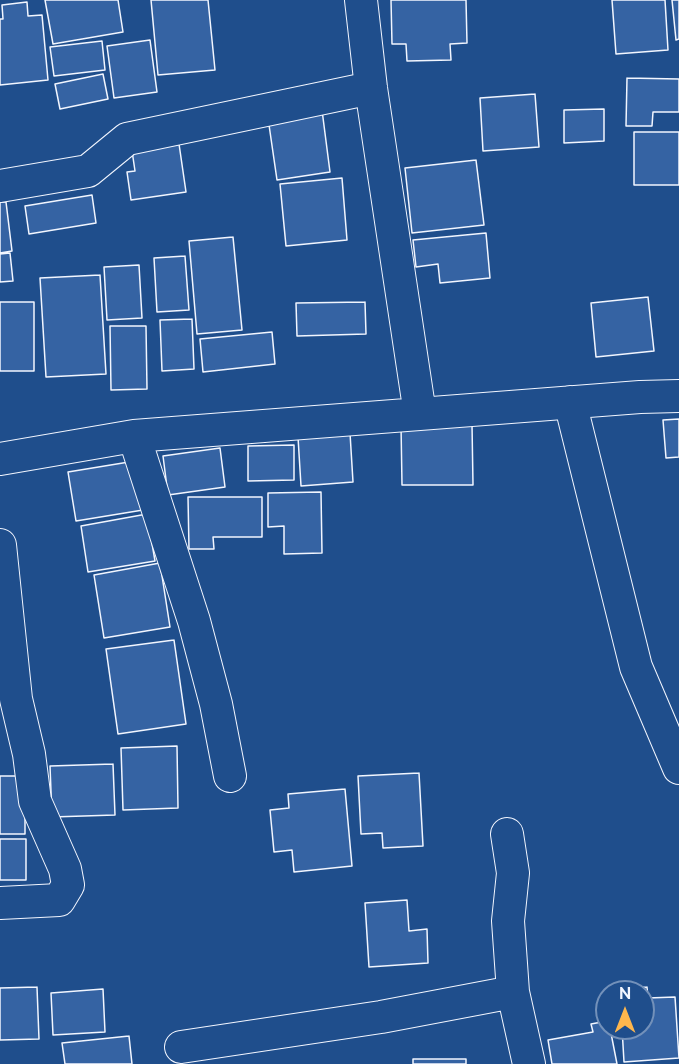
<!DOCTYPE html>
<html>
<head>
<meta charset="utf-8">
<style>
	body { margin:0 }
	#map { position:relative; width:679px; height:1064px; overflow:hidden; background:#1f4e8c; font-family:Raleway,sans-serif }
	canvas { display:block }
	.north { position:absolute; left:595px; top:980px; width:60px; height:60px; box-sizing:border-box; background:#1f4e8c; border:2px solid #7391ba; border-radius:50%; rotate:0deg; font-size:16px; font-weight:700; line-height:24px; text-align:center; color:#f2f6ff }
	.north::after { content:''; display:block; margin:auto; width:21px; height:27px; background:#ffb74d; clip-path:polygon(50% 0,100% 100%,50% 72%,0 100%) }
</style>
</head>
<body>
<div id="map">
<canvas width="679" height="1064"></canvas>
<div class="north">N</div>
</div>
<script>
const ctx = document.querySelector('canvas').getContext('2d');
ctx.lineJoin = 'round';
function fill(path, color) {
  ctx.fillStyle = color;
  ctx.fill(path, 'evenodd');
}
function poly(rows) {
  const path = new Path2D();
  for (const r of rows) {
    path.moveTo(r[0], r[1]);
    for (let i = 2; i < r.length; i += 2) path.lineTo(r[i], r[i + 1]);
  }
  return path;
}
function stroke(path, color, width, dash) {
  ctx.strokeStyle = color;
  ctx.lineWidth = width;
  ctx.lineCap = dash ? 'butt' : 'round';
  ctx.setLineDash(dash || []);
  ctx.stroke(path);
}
const building = poly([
	[45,0,118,0,123,32,53,44,45,0],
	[151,0,208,0,215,70,158,75,151,0],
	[391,0,466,0,467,43,450,44,451,60,407,61,406,44,392,44,391,0],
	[612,0,665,0,668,50,616,54,612,0],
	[672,0,679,0,679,39,676,40,672,0],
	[27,2,28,16,42,15,48,80,0,85,0,19,3,19,2,5,27,2],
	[150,40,157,92,114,98,107,46,150,40],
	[102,41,105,70,54,76,50,47,102,41],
	[103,74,108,99,60,109,55,84,103,74],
	[627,78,679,79,679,112,653,112,652,126,626,126,627,78],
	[535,94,539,147,483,151,480,98,535,94],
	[604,109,604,141,564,143,564,110,604,109],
	[322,110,330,172,277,180,268,118,322,110],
	[634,132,679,132,679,185,634,185,634,132],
	[178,137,186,192,131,200,127,172,135,171,131,144,178,137],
	[476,160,484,225,412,233,405,168,476,160],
	[342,178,347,240,286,246,280,184,342,178],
	[92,195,96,223,29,234,25,206,92,195],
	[0,202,6,202,12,251,0,253,0,202],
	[486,233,490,278,440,283,438,264,416,267,413,240,486,233],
	[233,237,242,330,197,334,189,241,233,237],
	[10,253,13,281,0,282,0,254,10,253],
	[185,256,189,310,157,312,154,258,185,256],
	[139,265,142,318,107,320,104,267,139,265],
	[100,275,106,374,46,377,40,278,100,275],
	[648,297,654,351,596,357,591,303,648,297],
	[0,302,34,302,34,371,0,371,0,302],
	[365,302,366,334,297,336,296,303,365,302],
	[192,319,194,369,162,371,160,320,192,319],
	[110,326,146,326,147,389,111,390,110,326],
	[272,332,275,364,203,372,200,339,272,332],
	[679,419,679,457,666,458,663,420,679,419],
	[472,424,473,485,402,485,401,425,472,424],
	[350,433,353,482,301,486,298,437,350,433],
	[294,445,294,480,248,481,248,446,294,445],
	[220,448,225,487,168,495,163,456,220,448],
	[135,461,143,510,76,521,68,472,135,461],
	[321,492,322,553,284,554,284,526,268,527,268,493,321,492],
	[188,497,262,497,262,537,213,537,214,549,189,549,188,497],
	[147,514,155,561,88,572,81,526,147,514],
	[160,563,170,627,104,638,94,575,160,563],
	[174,640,186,724,118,734,106,649,174,640],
	[177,746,178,808,123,810,121,748,177,746],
	[113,764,115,815,52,817,50,766,113,764],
	[419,773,423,846,383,848,382,833,361,834,358,776,419,773],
	[0,776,25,776,25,834,0,834,0,776],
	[345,789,352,866,294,872,292,850,274,852,270,810,289,808,288,794,345,789],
	[0,839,26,839,26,880,0,880,0,839],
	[407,900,409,931,427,929,428,963,369,967,365,903,407,900],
	[37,987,39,1039,0,1040,0,988,37,987],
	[647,987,648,998,675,997,679,1058,624,1062,622,1028,643,1028,643,992,619,992,619,989,647,987],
	[103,989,105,1032,53,1035,51,993,103,989],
	[607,1021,607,1028,610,1028,617,1064,552,1064,548,1040,593,1032,591,1024,607,1021],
	[129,1036,132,1064,65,1064,62,1043,129,1036],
	[413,1059,466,1059,466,1064,413,1064,413,1059]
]);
fill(building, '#3563a3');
stroke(building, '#f2f6ff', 1.5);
const minor = poly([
	[361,0,371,88,420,414],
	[0,186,88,171,127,139,371,88],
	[570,402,636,667,679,768],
	[134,436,194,621,216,704,230,776],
	[0,459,134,436,640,397,679,396],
	[0,545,16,699,29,754,35,801,65,869,68,885,59,900,0,903],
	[507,834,513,873,508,921,513,992,529,1064],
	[181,1047,381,1017,513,992]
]);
stroke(minor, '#f2f6ff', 34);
stroke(minor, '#1f4e8c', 32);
</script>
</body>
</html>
